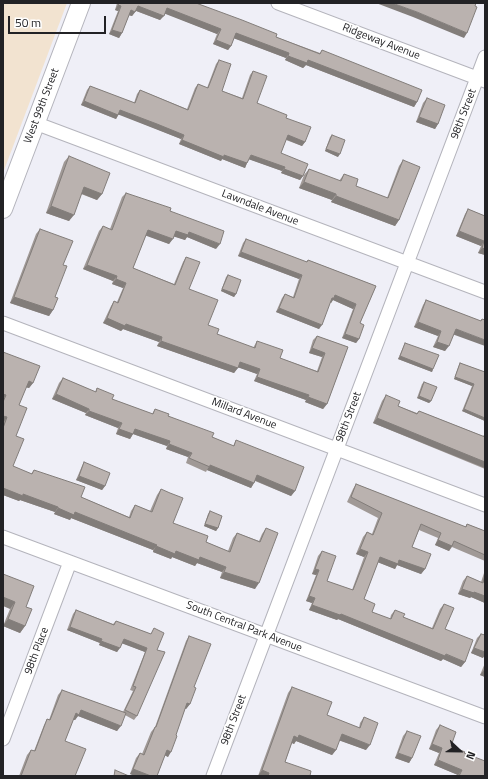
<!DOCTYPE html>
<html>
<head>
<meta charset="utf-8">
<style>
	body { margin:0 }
	#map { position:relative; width:488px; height:779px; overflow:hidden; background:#efeff7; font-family:"Titillium Web",sans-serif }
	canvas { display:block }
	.frame { position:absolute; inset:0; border:4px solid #222225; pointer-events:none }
	.north { position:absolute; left:440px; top:731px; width:40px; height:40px; -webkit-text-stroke:3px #fff; paint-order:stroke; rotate:112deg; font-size:11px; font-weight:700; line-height:16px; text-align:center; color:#222225 }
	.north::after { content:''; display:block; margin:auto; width:14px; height:18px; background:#222225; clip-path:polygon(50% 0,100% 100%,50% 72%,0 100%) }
	.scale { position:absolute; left:8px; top:16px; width:98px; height:18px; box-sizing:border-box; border:2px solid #222225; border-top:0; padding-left:5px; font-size:12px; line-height:14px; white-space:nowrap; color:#222225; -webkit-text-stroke:3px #fff; paint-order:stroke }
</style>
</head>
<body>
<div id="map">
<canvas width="488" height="779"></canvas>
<div class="frame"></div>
<div class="north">N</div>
<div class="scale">50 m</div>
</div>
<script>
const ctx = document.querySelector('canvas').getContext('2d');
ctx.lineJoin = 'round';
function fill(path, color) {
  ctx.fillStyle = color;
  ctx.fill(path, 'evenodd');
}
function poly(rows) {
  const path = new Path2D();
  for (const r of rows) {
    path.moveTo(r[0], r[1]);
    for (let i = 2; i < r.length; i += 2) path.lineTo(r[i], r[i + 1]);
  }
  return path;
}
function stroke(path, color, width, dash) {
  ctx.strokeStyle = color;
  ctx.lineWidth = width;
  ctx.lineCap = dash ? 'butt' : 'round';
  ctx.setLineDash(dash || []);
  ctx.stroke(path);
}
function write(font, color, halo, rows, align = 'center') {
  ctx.font = font + ' "Titillium Web",sans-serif';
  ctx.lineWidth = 3.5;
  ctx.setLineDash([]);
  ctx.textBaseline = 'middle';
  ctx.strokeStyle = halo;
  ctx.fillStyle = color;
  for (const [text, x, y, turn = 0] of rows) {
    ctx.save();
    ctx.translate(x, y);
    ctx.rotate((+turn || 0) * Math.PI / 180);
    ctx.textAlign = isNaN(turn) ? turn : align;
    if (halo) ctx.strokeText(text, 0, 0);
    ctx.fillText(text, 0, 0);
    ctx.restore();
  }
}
fill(poly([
	[3,3,67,3,3,173]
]), '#f2e3d0');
const street = poly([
	[278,3,485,81],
	[35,123,485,292],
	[3,323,485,505],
	[3,537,485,717],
	[3,739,70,562],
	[213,776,485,57]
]);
const secondary = poly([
	[3,209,81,3]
]);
stroke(street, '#b4b4bc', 15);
stroke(secondary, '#b4b4bc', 20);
stroke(street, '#fff', 13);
stroke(secondary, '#fff', 18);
fill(poly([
	[117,3,196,3,276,37,320,53,322,50,417,102,414,107,306,65,303,68,285,60,286,58,234,38,231,46,228,50,213,44,217,34,165,13,160,20,136,11,132,16,129,15,122,33,119,38,109,34,118,11,115,10],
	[219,60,222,91,242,98,250,75,253,71,257,103,286,118,305,142,302,146,286,140,281,153,303,176,300,180,281,173,282,171,249,159,247,163,245,168,222,159,221,161,179,144,181,139,154,128,119,114,116,119,81,105,87,90,90,86,134,103,137,94,140,90,187,109,195,88,198,84,207,88,216,64],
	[427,98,438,124,435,129,416,122,423,103],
	[332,135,338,157,325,151,330,137],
	[69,156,102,194,97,200,81,194,69,221,46,213,64,162],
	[403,160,399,220,395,226,331,202,332,200,299,188,304,175,309,169,339,181,344,174,356,186,387,198,399,166],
	[126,193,170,211,216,249,187,237,185,240,174,236,169,244,146,235,133,268,174,284,183,262,186,257,189,289,208,325,217,334,253,348,257,341,280,358,317,371,322,357,309,353,313,340,317,336,348,347,327,404,323,409,305,402,306,400,254,381,257,374,238,367,234,373,157,346,159,342,123,329,121,331,103,323,111,306,114,301,117,302,123,288,112,284,113,281,83,269,99,231,103,226,110,229,122,197],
	[468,209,485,216,485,255,478,253,481,246,456,236,465,214],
	[40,229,63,265,55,297,53,310,49,316,10,303,36,234],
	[246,239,306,262,308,260,376,286,360,323,359,339,356,343,342,338,353,309,333,300,331,303,330,302,319,329,276,312,282,298,285,294,293,297,299,279,238,256,243,243],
	[228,275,236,294,234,297,221,291,226,277],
	[426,300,480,321,482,319,485,320,454,334,445,351,433,347,438,336,414,327,423,305],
	[405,343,433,369,432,372,398,359,404,345],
	[3,352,33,383,29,388,26,387,19,405,13,466,31,474,34,470,81,497,129,517,131,511,135,505,150,511,157,495,161,489,173,523,206,542,228,551,233,538,237,533,259,541,262,534,266,528,255,589,220,578,222,572,197,563,195,566,172,557,171,559,153,552,153,550,71,518,70,520,54,514,55,512,20,500,19,501,3,495],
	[460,363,485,372,485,421,462,411,472,386,454,379,459,365],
	[63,378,95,392,97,388,112,399,152,414,155,409,168,416,212,437,233,446,236,440,295,491,291,496,255,481,251,488,207,470,206,472,186,463,188,457,166,449,167,446,133,434,130,439,116,434,118,428,85,415,86,413,52,399,59,383],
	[424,382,431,401,429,403,417,398,422,384],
	[386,395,398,406,417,413,419,411,483,436,485,434,485,469,373,423,382,401],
	[84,462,105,486,102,490,76,480,82,466],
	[356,484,465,527,467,524,485,531,485,561,452,547,449,551,435,545,438,538,419,530,412,547,425,569,421,574,397,565,395,569,378,562,364,599,372,612,390,619,391,615,395,610,403,617,432,628,440,609,444,604,445,629,465,662,461,667,443,659,441,661,338,619,337,620,309,610,312,603,306,601,316,575,312,574,318,556,322,551,327,581,352,590,364,557,356,554,363,537,367,532,372,534,378,518,347,502,353,489],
	[210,511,218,528,216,531,204,526,208,514],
	[485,570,485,603,471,597,470,598,458,594,463,581,467,576,481,582],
	[3,574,26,607,25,626,20,633,3,626,10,609],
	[76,610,113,624,116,621,151,634,154,628,157,650,137,716,134,720,125,715,117,731,78,716,75,720,73,720,65,741,75,776,19,776,27,755,31,750,34,751,44,725,47,719,49,720,58,695,62,690,123,712,133,691,130,690,145,652,122,643,117,652,99,645,100,643,67,630,73,614],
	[481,634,483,658,471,653,477,638],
	[189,636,194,687,190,704,186,709,185,709,168,757,165,755,157,776,135,776,130,774,136,758,140,753,142,754,151,732,155,727,186,641],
	[485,663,485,677,480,675],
	[292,687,327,715,359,728,360,723,364,717,366,750,339,740,336,750,332,755,296,741,294,744,292,743,285,762,310,776,258,776,288,693],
	[440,725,451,746,464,753,485,776,458,776,458,775,434,765,439,753,429,749,436,730],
	[407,731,412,758,409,763,395,758,403,736]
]), '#a09996');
fill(poly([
	[376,3,392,3,417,12,467,33,464,38,413,17],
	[118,5,121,6,118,11,115,10],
	[138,6,164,16,160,20,134,10],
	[167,8,221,29,217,34,163,13],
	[131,10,135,12,132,16,128,15],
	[112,30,122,33,119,38,109,34],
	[236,33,289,53,286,58,233,38],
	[216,40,231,46,228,50,213,44],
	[288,56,308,60,417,102,414,107,306,65,303,68,285,60],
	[84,101,118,115,116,119,81,105],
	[120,110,157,124,184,135,181,139,117,114],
	[419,117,438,124,435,129,416,122],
	[288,135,305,142,302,146,285,139],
	[182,140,247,163,245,168,222,159,221,161,179,144],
	[326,149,340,154,338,157,325,151],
	[251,155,285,167,282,171,248,159],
	[284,169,303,176,300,180,281,173],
	[304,182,336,194,332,200,299,188],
	[84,187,102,194,97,200,80,193],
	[336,196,399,220,395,226,331,202],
	[51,206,74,215,69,221,46,213],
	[148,230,173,239,169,244,144,235],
	[176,231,189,232,220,244,216,249,187,237,185,240,172,236],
	[459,231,484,241,481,246,456,236],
	[482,248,485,249,485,255,478,253],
	[241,252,302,275,299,279,238,256],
	[87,265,117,276,113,281,83,269],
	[116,279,126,283,123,288,112,284],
	[222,289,236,294,234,297,221,291],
	[335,295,356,304,353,309,333,300,331,303,329,302,332,298],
	[14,297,53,310,49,316,10,303],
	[279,308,322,325,319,329,276,312],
	[107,318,126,324,162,337,159,342,123,329,121,331,103,323],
	[418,322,441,331,438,336,414,327],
	[456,329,485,340,485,346,452,334],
	[345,334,359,339,356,343,342,338],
	[161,341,238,368,234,373,157,346],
	[437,342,449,346,445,351,433,347],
	[312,348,325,353,322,357,309,353],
	[400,356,433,369,432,372,398,359],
	[240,362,260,369,257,374,237,367],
	[257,377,309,395,306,400,254,381],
	[455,377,474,384,472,386,454,379],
	[29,381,33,383,29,388,25,387],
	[3,394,6,395,3,399],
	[56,394,89,409,86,413,52,399],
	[419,396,431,401,429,403,417,398],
	[308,397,327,404,323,409,305,402],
	[464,409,485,418,485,421,462,411],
	[89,411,122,423,118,428,85,415],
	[3,416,7,417,3,423],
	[377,418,485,462,485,468,373,423],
	[119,429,135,429,170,441,167,446,133,434,130,439,116,434],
	[169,444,192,453,188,457,166,449],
	[210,465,254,483,251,488,207,470],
	[257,475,295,491,291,496,254,480],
	[79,476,105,486,102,490,76,480],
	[3,488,23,494,58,507,55,512,20,500,19,501,3,495],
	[58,508,75,512,157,545,153,550,71,518,70,520,54,514],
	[205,524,218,528,216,531,204,526],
	[438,540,452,546,449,551,435,545],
	[156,546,200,557,226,567,222,572,197,563,195,566,172,557,171,559,153,552],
	[360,549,368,552,364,557,356,554],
	[380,557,399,560,425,569,421,574,397,565,395,569,377,562],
	[315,569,319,570,316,575,312,574],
	[224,572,259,583,255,589,220,578],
	[462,589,474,592,485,596,485,603,471,597,470,598,458,594],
	[309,596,315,598,312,603,306,601],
	[3,597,15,602,10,609,3,606],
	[312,605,341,614,465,662,461,667,443,659,441,661,338,619,337,620,309,610],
	[8,619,25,626,20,633,3,626],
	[70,627,102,639,100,643,67,630],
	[124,639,147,648,145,652,121,643],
	[101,641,120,648,117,652,99,645],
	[474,648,485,652,485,655,483,658,471,653],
	[484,670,485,671,485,677,480,675],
	[187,703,190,704,186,709,184,708],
	[81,710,121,726,117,731,78,716,75,720,72,719,76,713],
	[342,734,370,745,366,750,338,740],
	[299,735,336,750,332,755,296,741,294,744,290,742,294,736],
	[432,744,442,748,439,753,429,749],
	[167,750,171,752,168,757,164,755],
	[398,753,412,758,409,763,395,758],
	[438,760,462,770,458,775,434,765],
	[133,769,151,776,135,776,130,774],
	[262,770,269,773,267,776,258,776]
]), '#827d7a');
const building = poly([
	[119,3,196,3,242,20,277,34,276,37,320,54,322,50,422,90,417,102,308,60,307,63,288,56,289,53,236,33,231,46,216,40,221,29,167,8,164,16,138,6,135,12,131,10,122,33,112,30,121,6,118,5,119,3],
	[392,3,476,3,475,6,477,7,467,33,417,12,392,3],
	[219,60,231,64,222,91,243,99,253,71,267,76,257,103,287,115,286,118,311,127,305,142,288,135,281,153,308,164,303,176,284,169,285,167,251,155,247,163,224,155,224,157,182,140,184,135,157,124,120,110,118,115,84,101,90,86,135,103,140,90,188,110,198,84,208,88,219,60],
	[427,98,445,105,438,124,419,117,427,98],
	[332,135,345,140,340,154,326,149,332,135],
	[69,156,110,173,102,194,84,187,74,215,51,206,69,156],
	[403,160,420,167,399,220,336,196,336,194,304,182,309,169,341,181,344,174,358,179,356,186,388,198,403,160],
	[126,193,171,208,170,211,224,231,220,244,189,232,188,235,176,231,173,239,148,230,133,268,175,285,186,257,200,262,189,289,218,300,208,325,219,329,217,334,255,348,257,341,283,350,280,358,318,372,325,353,312,348,317,336,348,347,327,404,308,397,309,395,257,377,260,369,240,362,238,368,161,341,162,337,126,324,125,326,107,318,114,301,118,303,126,283,116,279,117,276,87,265,103,226,112,230,126,193],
	[468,209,485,216,485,249,482,248,484,241,459,231,468,209],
	[40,229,73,241,63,265,67,266,55,297,58,298,53,310,14,297,40,229],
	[246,239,307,262,308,260,376,286,360,323,364,325,359,339,345,334,356,304,335,295,334,298,332,298,322,325,279,308,285,294,294,298,302,275,241,252,246,239],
	[228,275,241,280,236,294,222,289,228,275],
	[426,300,481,321,482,319,485,320,485,340,456,329,449,346,437,342,441,331,418,322,426,300],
	[405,343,439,355,433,369,400,356,405,343],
	[3,352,40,366,33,383,29,381,19,405,27,408,16,436,24,439,13,466,32,474,34,470,85,487,81,497,130,518,135,505,152,512,161,489,170,493,183,498,173,523,208,536,206,542,230,552,237,533,260,542,266,528,278,533,259,583,224,572,226,567,200,557,199,560,176,551,175,554,156,546,157,545,75,512,74,515,58,508,58,507,23,494,23,496,3,488,3,428,7,417,3,416,3,402,6,395,3,394,3,352],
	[460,363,485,372,485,418,464,409,474,384,455,377,460,363],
	[63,378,96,392,97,388,114,395,112,399,153,414,155,409,169,414,168,416,214,433,212,437,234,446,236,440,304,467,295,491,257,475,254,483,210,465,210,467,189,458,192,453,169,444,170,441,135,429,133,434,119,429,122,423,89,411,89,409,56,394,63,378],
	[424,382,437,387,431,401,419,396,424,382],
	[386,395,400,401,398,406,417,414,419,411,485,437,485,436,485,462,377,418,386,395],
	[84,462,110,473,105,486,79,476,84,462],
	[356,484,466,527,467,524,485,531,485,555,454,541,452,546,438,540,441,533,421,524,412,547,431,554,425,569,399,560,398,564,380,557,364,599,375,604,372,612,391,619,395,610,405,614,403,617,433,629,444,604,454,608,445,629,473,640,465,662,446,654,445,656,341,614,340,615,312,605,315,598,309,596,319,570,315,569,322,551,336,556,327,581,353,590,368,552,360,549,367,532,373,535,382,513,351,497,356,484],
	[210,511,222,516,218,528,205,524,210,511],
	[3,574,34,586,26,607,32,609,25,626,8,619,15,602,3,597,3,574],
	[485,575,485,596,474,592,474,593,462,589,467,576,483,583,485,575],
	[76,610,114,625,116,621,151,634,154,628,164,633,157,650,165,652,137,716,125,710,136,687,133,686,147,648,124,639,120,648,101,641,102,639,70,627,76,610],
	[481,634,485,635,485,652,474,648,481,634],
	[189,636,211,644,194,687,196,688,190,704,187,703,176,735,177,736,171,752,167,750,157,776,151,776,133,769,140,753,144,755,155,727,156,727,189,636],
	[292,687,332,702,327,715,360,728,364,717,378,723,370,745,342,734,336,750,299,735,298,738,294,736,285,762,311,771,310,776,268,776,269,773,262,770,292,687],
	[62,690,126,713,121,726,81,710,79,715,76,713,65,741,86,749,75,776,21,776,31,750,35,751,47,719,50,720,62,690],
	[440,725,456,732,451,746,465,752,464,753,485,761,485,776,459,776,462,770,438,760,442,748,432,744,440,725],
	[407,731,421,736,412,758,398,753,407,731],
	[115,770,129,776,114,776,115,770]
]);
fill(building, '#bab2af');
stroke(building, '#827d7a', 1);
write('11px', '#222225', '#fff', [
	["Ridgeway Avenue",381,42,21],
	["West 99th Street",42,106,-69],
	["98th Street",464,114,-69],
	["Lawndale Avenue",260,208,21],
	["Millard Avenue",244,414,21],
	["98th Street",349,417,-69],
	["South Central Park Avenue",244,627,21],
	["98th Place",37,651,-69],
	["98th Street",234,720,-69]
]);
</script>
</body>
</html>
